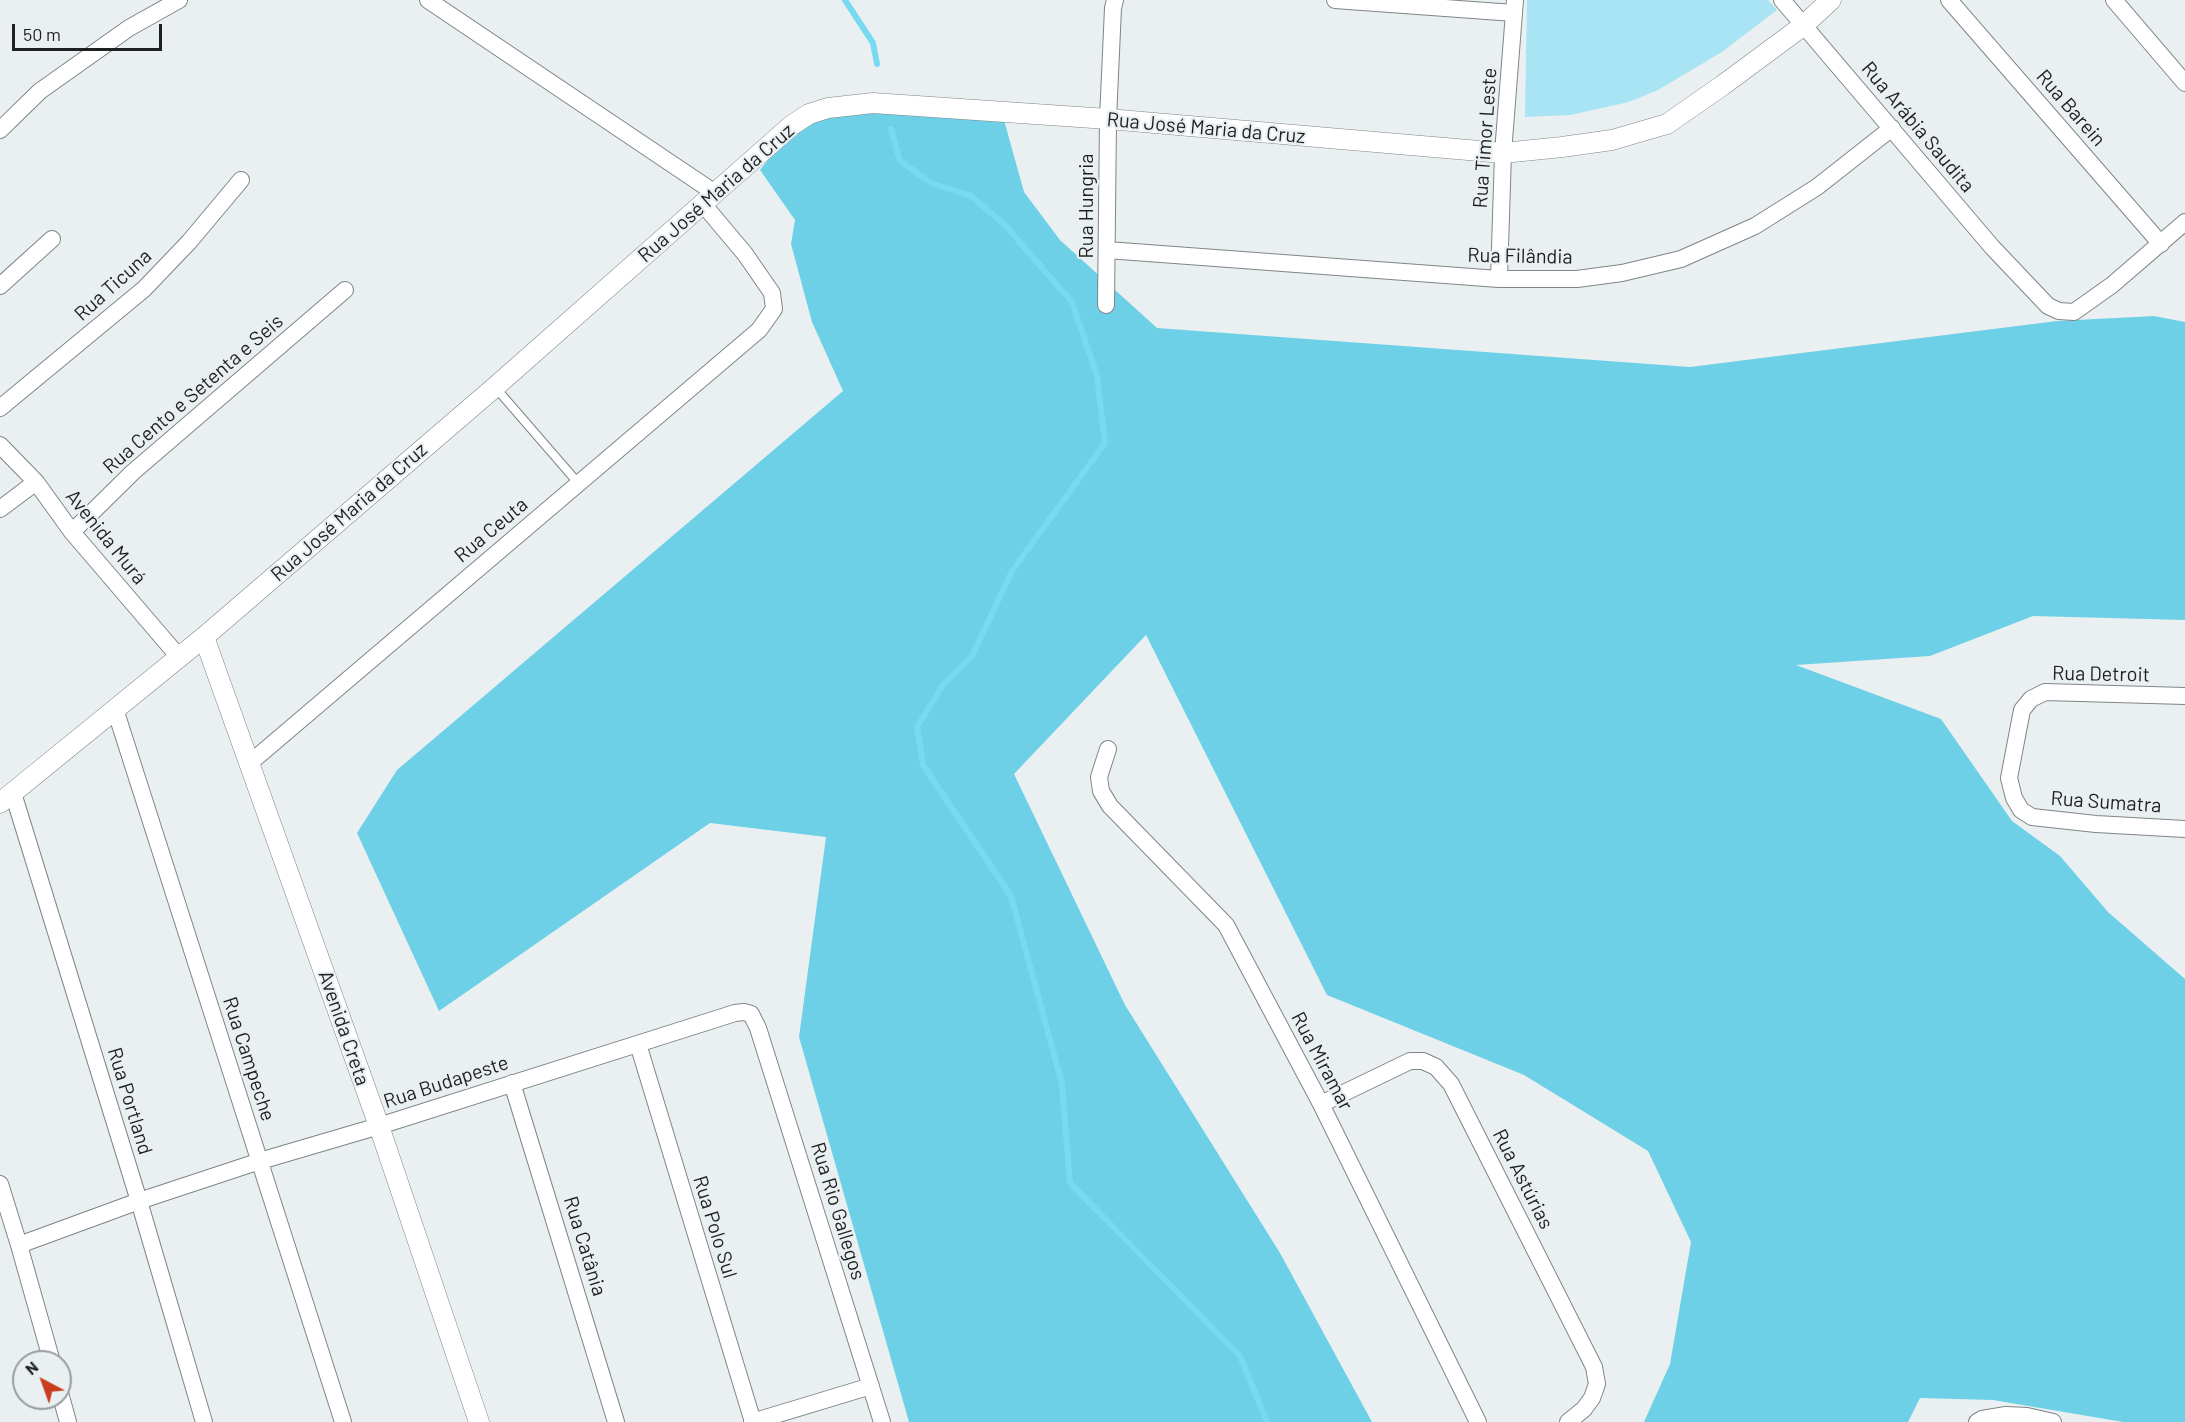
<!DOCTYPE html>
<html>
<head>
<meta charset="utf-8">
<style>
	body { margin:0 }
	#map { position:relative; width:2185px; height:1422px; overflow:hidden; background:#eaf0f2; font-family:Barlow,sans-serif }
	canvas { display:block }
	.north { position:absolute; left:12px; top:1350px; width:60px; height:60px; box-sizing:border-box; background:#eaf0f2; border:2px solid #989c9e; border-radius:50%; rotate:319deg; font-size:16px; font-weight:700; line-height:24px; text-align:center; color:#1d1f20 }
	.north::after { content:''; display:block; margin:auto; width:21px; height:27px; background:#c83e1d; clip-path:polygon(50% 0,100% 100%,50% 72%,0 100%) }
	.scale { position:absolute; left:12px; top:24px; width:150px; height:27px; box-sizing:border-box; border:3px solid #1d1f20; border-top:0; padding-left:8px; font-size:18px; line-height:21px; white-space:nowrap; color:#1d1f20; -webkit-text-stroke:4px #eaf0f2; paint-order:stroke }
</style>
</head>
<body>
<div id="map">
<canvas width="2185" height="1422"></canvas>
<div class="north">N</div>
<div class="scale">50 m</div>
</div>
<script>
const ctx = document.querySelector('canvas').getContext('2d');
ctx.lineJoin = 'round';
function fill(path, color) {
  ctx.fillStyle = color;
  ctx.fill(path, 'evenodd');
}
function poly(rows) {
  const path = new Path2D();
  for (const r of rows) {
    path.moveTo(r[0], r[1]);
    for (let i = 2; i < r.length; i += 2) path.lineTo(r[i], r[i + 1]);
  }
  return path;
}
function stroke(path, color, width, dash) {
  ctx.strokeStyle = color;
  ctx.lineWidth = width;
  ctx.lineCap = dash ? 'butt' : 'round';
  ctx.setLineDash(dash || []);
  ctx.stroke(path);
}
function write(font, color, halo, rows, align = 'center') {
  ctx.font = font + ' Barlow,sans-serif';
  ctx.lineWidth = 4.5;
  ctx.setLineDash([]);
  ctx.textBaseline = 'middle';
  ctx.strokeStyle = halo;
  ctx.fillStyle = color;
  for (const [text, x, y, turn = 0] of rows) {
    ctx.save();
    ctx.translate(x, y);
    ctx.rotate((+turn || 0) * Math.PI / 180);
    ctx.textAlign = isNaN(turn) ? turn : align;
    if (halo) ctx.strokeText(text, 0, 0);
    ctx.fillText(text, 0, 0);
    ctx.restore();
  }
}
fill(poly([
	[1527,0,1768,0,1777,10,1722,52,1658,90,1629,102,1570,115,1525,117]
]), '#a8e4f3');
fill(poly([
	[876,112,1004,120,1024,192,1060,240,1157,328,1690,367,2057,321,2154,316,2185,322,2185,620,2033,616,1930,656,1796,665,1941,719,2012,821,2060,856,2108,912,2185,979,2185,1422,2123,1422,1993,1400,1920,1398,1908,1422,1644,1422,1670,1364,1691,1242,1648,1151,1524,1075,1327,995,1146,635,1014,774,1125,1005,1280,1253,1372,1422,909,1422,799,1037,826,837,710,823,439,1011,357,833,397,770,843,391,812,322,791,244,795,220,760,170,775,151,806,126,832,115]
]), '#6dd0e7');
stroke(poly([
	[845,0,873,43,877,64],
	[891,129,900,161,931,183,971,196,1004,224,1072,302,1097,376,1105,443,1012,571,972,656,943,685,917,727,923,765,1011,896,1062,1084,1070,1183,1240,1356,1267,1422]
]), '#77daf1', 6);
const service = poly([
	[495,387,579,484]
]);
const minor = poly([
	[428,0,715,193],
	[1335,0,1514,13],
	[1782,0,1992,247,2048,306,2059,311,2074,312,2112,285,2185,222],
	[1949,0,2161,244],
	[2114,0,2185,83],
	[0,130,40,91,129,28,179,0],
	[1107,250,1499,279,1577,279,1622,273,1681,259,1755,226,1817,187,1892,128],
	[1499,279,1503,153,1515,0],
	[0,286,52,239],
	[1106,305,1108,119,1113,8,1115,0],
	[0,408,144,289,189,242,241,180],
	[0,445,36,482,72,532,179,657],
	[0,509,36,482],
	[72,532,133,472,345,290],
	[2185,696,2045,692,2031,699,2022,710,2009,778,2014,798,2021,810,2032,817,2096,824,2185,829],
	[115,709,343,1422],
	[1108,749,1099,777,1101,791,1110,806,1226,925,1321,1104,1478,1422],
	[251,762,759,330,774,309,772,293,745,254,703,204],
	[13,793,139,1201,204,1422],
	[638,1044,753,1422],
	[512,1083,616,1422],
	[1321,1104,1410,1061,1423,1061,1436,1067,1451,1084,1594,1367,1597,1384,1592,1398,1584,1409,1568,1422],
	[0,1184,19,1245,52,1362],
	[19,1245,139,1201,260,1161,379,1126,735,1013,744,1012,751,1014,758,1028,882,1422],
	[60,1393,68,1422],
	[752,1422,871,1386],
	[1977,1422,1982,1419,2006,1415,2027,1416,2053,1422]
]);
const tertiary = poly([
	[204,637,379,1126,479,1422],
	[0,803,204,637,495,387,792,125,809,114,828,108,873,103,1108,119,1503,153,1562,147,1612,140,1667,124,1723,85,1804,25,1831,0]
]);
stroke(service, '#7f8587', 10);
stroke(minor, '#7f8587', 18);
stroke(tertiary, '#7f8587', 21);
stroke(service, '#fff', 8);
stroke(minor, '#fff', 16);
stroke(tertiary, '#fff', 20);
write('20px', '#1d1f20', '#eaf0f2', [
	["Rua Barein",2071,108,49],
	["Rua Arábia Saudita",1918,127,50],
	["Rua José Maria da Cruz",1206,128,5],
	["Rua Timor Leste",1485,138,-86],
	["Rua José Maria da Cruz",716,193,-41],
	["Rua Hungria",1086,206,-90],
	["Rua Filândia",1520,256,1],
	["Rua Ticuna",113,285,-42],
	["Rua Cento e Setenta e Seis",193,394,-41],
	["Rua José Maria da Cruz",349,512,-41],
	["Rua Ceuta",491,530,-40],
	["Avenida Murá",106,537,51],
	["Rua Detroit",2101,674,1],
	["Rua Sumatra",2106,802,4],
	["Avenida Creta",344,1028,71],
	["Rua Campeche",249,1059,72],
	["Rua Miramar",1322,1061,62],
	["Rua Budapeste",446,1082,-18],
	["Rua Portland",130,1101,73],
	["Rua Astúrias",1523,1179,63],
	["Rua Rio Gallegos",838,1211,73],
	["Rua Polo Sul",715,1227,73],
	["Rua Catânia",585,1246,73]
]);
</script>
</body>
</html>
